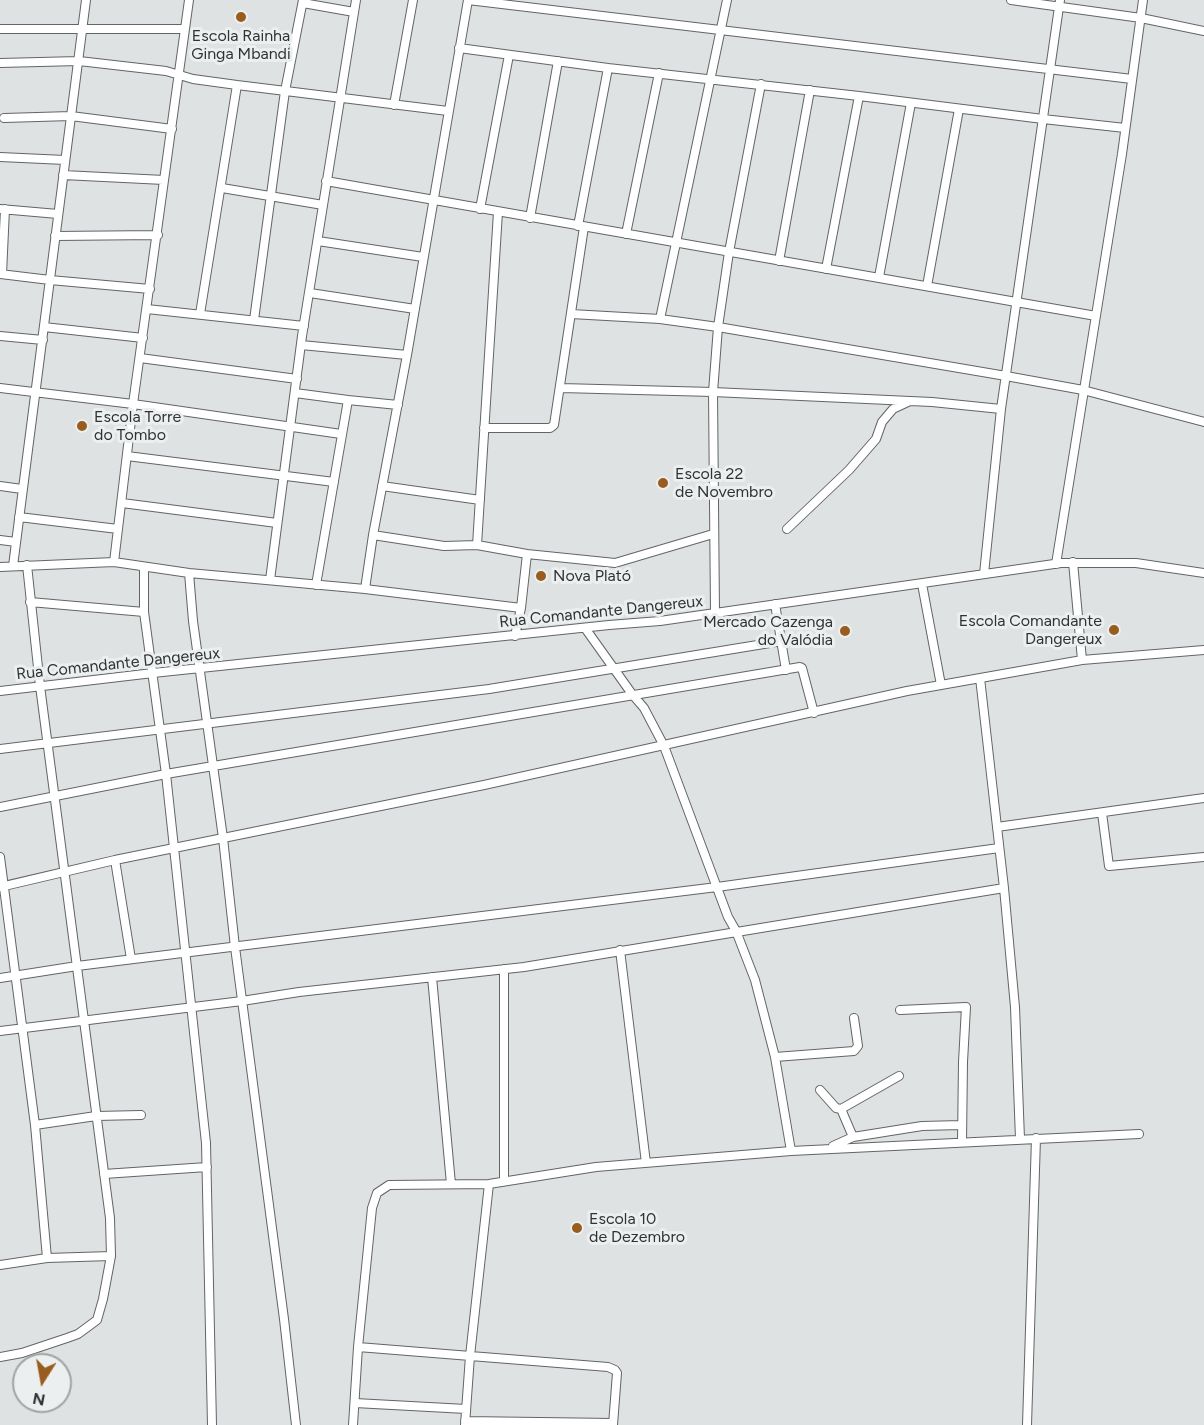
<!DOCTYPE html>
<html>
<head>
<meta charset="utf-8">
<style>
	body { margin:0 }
	#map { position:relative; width:1204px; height:1425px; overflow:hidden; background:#dee2e2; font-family:Figtree,sans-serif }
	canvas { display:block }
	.north { position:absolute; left:12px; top:1353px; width:60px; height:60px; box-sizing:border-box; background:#ebeff0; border:2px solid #a1a3a4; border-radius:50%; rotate:191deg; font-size:16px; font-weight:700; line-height:24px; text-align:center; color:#313232 }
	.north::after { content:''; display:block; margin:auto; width:21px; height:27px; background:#995c1f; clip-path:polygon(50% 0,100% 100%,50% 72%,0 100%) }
</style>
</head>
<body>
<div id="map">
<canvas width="1204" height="1425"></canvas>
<div class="north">N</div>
</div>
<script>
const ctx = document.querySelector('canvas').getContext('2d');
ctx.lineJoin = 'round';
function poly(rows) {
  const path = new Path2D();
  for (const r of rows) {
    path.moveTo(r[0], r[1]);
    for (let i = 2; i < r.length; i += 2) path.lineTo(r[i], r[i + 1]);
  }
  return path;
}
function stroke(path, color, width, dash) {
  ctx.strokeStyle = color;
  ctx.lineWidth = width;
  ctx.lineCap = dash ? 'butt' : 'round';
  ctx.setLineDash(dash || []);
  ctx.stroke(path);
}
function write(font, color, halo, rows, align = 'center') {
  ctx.font = font + ' Figtree,sans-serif';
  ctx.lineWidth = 6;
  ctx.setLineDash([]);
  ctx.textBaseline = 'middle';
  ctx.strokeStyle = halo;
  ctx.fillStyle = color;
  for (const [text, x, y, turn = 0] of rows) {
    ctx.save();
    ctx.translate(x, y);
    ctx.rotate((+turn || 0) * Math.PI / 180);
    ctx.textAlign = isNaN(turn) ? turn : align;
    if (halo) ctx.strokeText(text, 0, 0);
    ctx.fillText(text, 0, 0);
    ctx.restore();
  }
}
const street = poly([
	[468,0,1132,79],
	[1011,0,1141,18,1204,31],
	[303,3,354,12],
	[0,29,185,29],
	[459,48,608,68,859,96,1043,119,1125,128],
	[0,63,79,61,166,71,193,79,237,85,448,111],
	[394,105,413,0],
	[4,118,71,116,172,129],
	[0,157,65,160],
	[63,175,164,180],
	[326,181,1096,316],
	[222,188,323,205],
	[0,209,58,214],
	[480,209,509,55],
	[530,218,558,61],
	[578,226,608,68],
	[626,234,659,73],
	[55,236,158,235],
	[318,241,423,257],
	[779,261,810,90],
	[826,269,859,96],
	[0,274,50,280,150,289],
	[2,274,5,209],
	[879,277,911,103],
	[927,286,959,109],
	[310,293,415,309],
	[147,309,304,326],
	[200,314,237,85],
	[571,314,660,319,718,327,1006,376,1083,390,1204,422],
	[660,319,727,0],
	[254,320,285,91,303,0],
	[44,327,143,338],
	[0,336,43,340],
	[301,345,407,355],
	[140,358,297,379],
	[0,388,133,404,341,434],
	[561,388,713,392,932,402,1001,409],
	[295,393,348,400],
	[484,428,550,428,554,425,584,227],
	[127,456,334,482],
	[0,486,22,489],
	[382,486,480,500],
	[122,503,277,523],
	[19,517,118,529],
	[787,529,849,470,876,439,882,422,893,409,908,402],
	[373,535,444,546,477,545,527,554,615,563,713,534],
	[0,540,16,542],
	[477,545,498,212],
	[114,562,133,404,189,0],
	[1073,562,1082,660],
	[1056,564,1122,154,1143,0],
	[13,566,86,0],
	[0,567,114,562,189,573,365,589,521,608],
	[144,567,144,612,166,774,206,1143,212,1425],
	[189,573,193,621,223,838,235,947,284,1319,296,1425],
	[984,574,1001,409,1060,0],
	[270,580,302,336,356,0],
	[922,584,941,685],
	[316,585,348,400,398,405],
	[365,589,373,535,407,355,468,0],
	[30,602,144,612],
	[775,604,786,670],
	[715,613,713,392,718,327,729,252,761,84],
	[515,636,521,608,527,554],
	[980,678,1004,888,1015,1007,1020,1139],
	[0,691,153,673,609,625,660,621,1061,563,1136,563,1204,573],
	[0,749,489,689,782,641],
	[0,807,166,774,800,667,802,668,814,713],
	[1102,813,1109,866,1204,857],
	[997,827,1204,798],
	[0,857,35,1125,47,1258],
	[115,860,131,959],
	[0,887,115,860,484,785,907,691,1082,660,1204,650],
	[620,950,646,1163],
	[504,969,504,1181],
	[432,977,451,1184],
	[0,978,77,966,717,887,999,848],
	[900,1010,966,1007,963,1062,962,1142],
	[0,1031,242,1001,299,992,524,967,1004,888],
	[775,1057,854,1051,858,1046,854,1018],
	[820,1090,836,1108,841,1109],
	[35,1125,96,1116,141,1115],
	[853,1137,841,1109,899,1076],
	[833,1146,853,1137,922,1126,961,1125],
	[791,1151,1139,1134],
	[104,1174,207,1167],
	[0,1265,47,1258,111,1256],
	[358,1347,608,1367,615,1370,617,1373,613,1425],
	[0,1357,22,1353,67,1338,78,1334,97,1320,103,1299,111,1256,110,1218,40,686,27,565],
	[355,1403,466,1409],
	[465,1421,613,1423],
	[353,1425,358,1347,372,1208,377,1193,389,1185,489,1184,596,1167,791,1151,775,1057,755,980,736,931,728,917,664,746,644,708,632,694,585,628],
	[465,1425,470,1356,489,1184],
	[1027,1425,1036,1138]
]);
stroke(street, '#626566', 10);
stroke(street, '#fff', 8);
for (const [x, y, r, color] of [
	[241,17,6,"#995c1f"],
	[82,426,6,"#995c1f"],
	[663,483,6,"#995c1f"],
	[541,576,6,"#995c1f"],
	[1114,630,6,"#995c1f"],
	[845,631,6,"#995c1f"],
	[577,1228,6,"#995c1f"]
]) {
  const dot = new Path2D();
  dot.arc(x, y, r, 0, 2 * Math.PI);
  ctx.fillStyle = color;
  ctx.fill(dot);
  stroke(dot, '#ebeff0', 2);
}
write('16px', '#313232', '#ebeff0', [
	["Escola Rainha",241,36,"center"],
	["Ginga Mbandi",241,54,"center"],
	["Escola Torre",94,417],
	["do Tombo",94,435],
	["Escola 22",675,474],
	["de Novembro",675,492],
	["Nova Plató",553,576],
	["Escola Comandante",1102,621,"right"],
	["Dangereux",1102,639,"right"],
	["Mercado Cazenga",833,622,"right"],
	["do Valódia",833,640,"right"],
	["Escola 10",589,1219],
	["de Dezembro",589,1237]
], 'left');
write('16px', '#313232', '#ebeff0', [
	["Rua Comandante Dangereux",601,612,-6],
	["Rua Comandante Dangereux",118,664,-6]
]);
</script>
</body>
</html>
